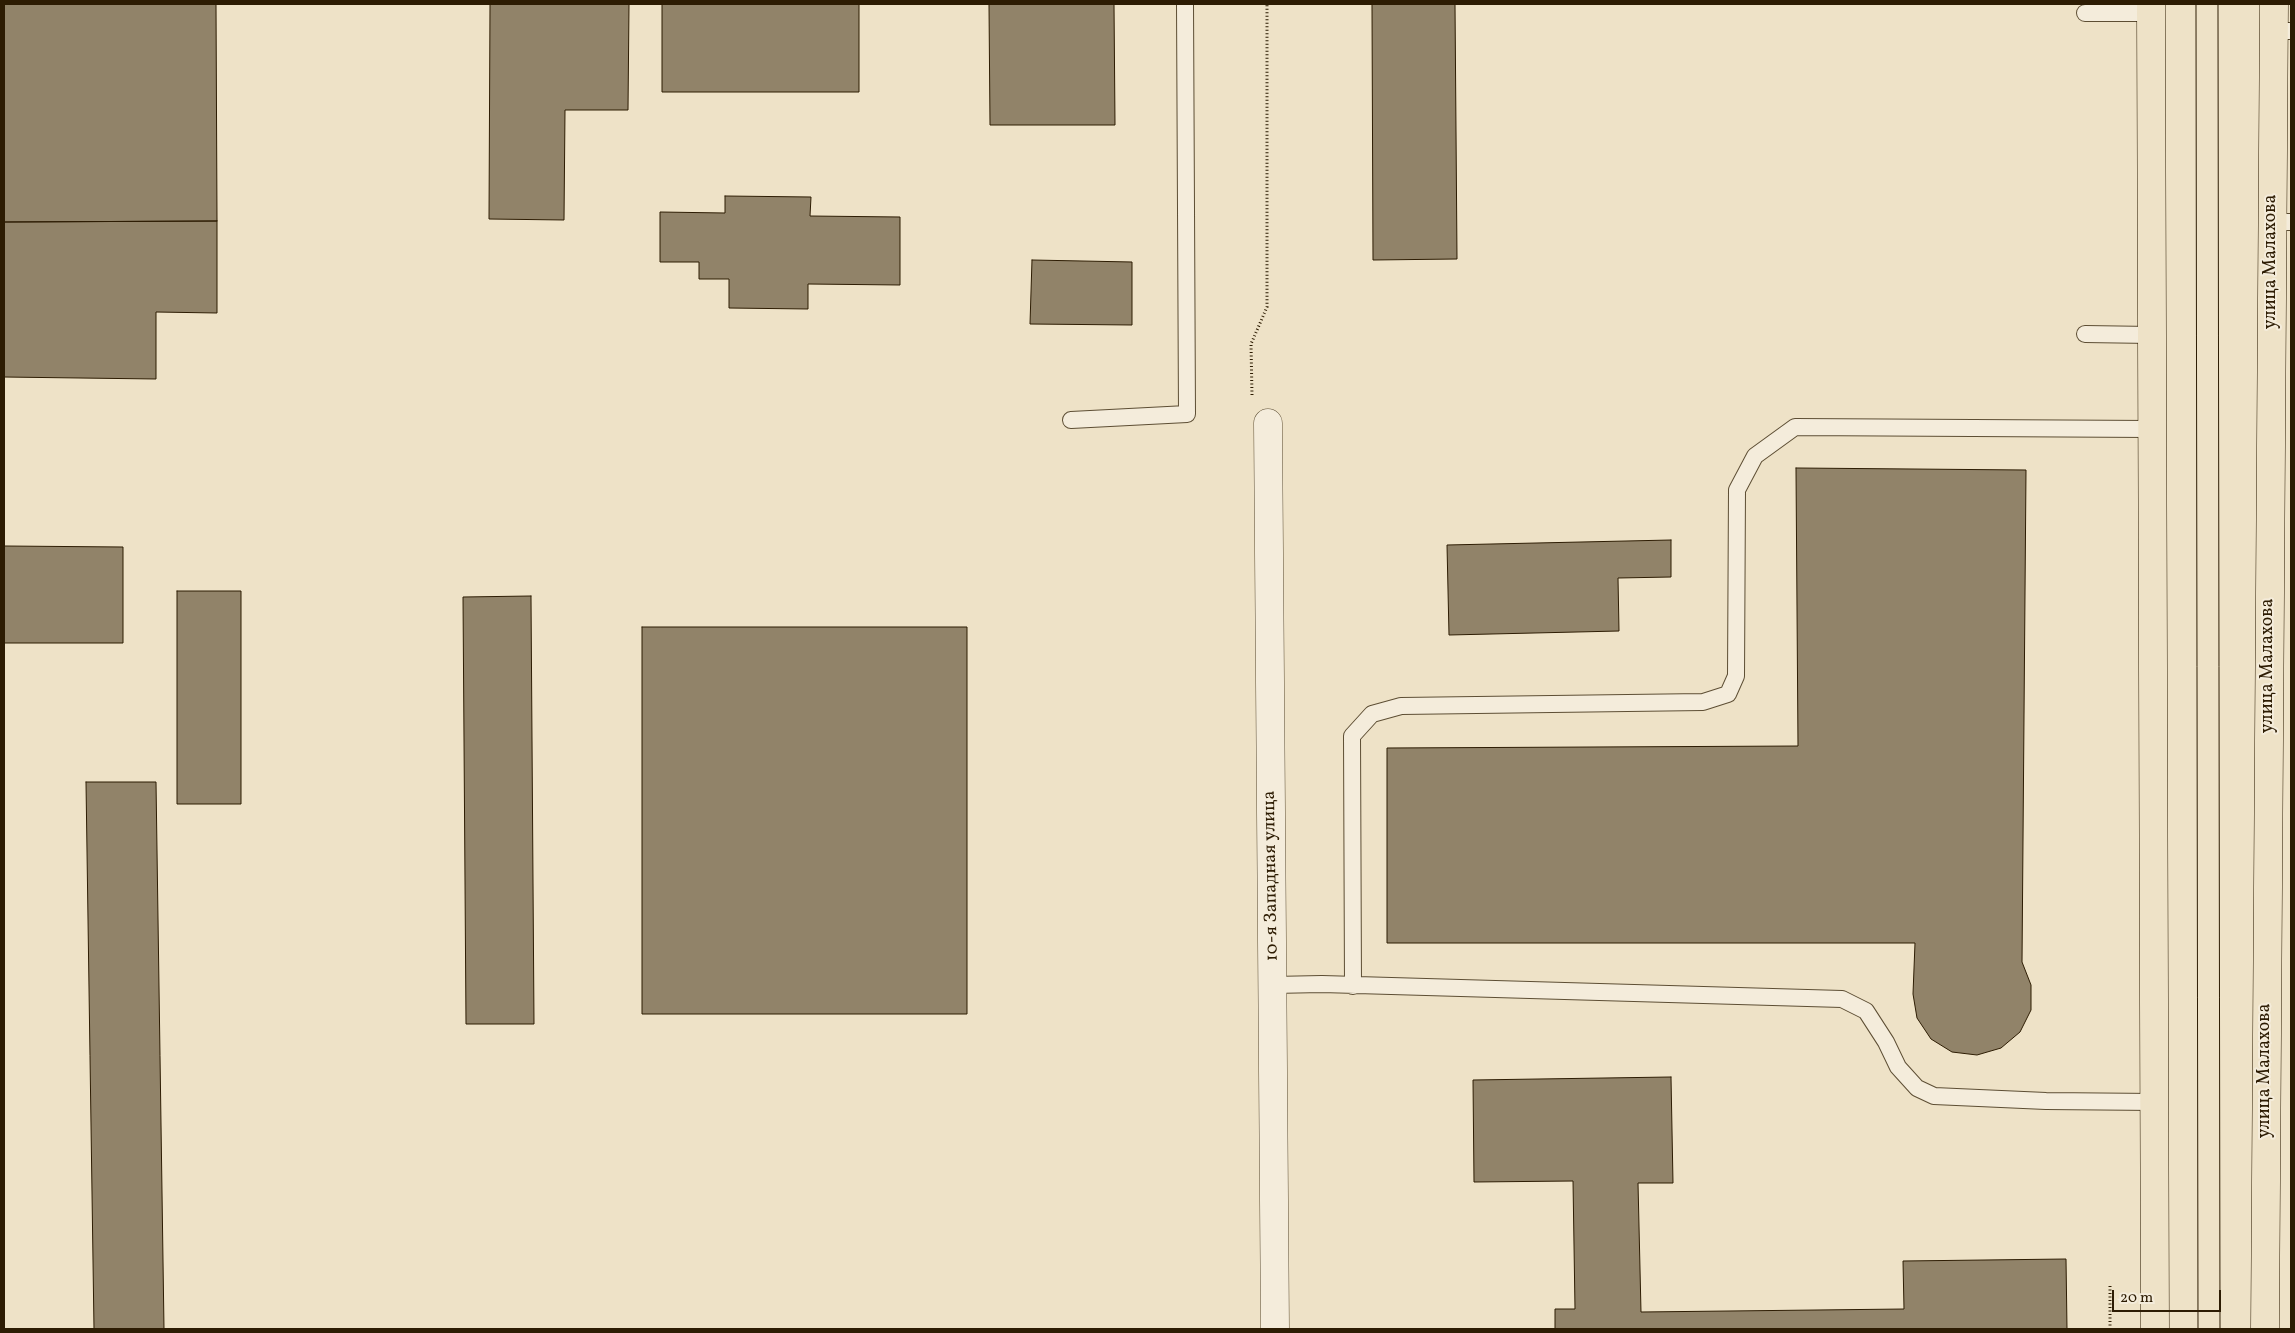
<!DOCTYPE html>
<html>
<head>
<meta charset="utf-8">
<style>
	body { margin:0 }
	#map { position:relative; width:2295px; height:1333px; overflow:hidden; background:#eee2c7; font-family:Vollkorn,serif }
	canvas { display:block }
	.frame { position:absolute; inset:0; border:5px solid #2d1c03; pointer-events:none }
	.scale { position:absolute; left:2112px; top:1290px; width:109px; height:22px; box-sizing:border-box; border:2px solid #2d1c03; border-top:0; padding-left:6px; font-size:15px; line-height:18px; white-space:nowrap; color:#2d1c03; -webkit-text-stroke:4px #f4ecdb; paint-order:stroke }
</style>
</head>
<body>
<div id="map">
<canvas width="2295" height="1333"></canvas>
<div class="frame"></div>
<div class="scale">20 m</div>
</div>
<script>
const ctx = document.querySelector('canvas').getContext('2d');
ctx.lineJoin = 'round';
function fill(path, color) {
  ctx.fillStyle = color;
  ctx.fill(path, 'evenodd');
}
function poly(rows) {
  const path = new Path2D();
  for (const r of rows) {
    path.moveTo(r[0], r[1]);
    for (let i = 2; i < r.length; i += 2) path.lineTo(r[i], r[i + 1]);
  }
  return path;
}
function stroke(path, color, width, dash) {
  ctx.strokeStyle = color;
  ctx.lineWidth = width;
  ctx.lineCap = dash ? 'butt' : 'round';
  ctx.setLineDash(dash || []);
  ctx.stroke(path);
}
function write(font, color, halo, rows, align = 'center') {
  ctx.font = font + ' Vollkorn,serif';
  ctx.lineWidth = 4;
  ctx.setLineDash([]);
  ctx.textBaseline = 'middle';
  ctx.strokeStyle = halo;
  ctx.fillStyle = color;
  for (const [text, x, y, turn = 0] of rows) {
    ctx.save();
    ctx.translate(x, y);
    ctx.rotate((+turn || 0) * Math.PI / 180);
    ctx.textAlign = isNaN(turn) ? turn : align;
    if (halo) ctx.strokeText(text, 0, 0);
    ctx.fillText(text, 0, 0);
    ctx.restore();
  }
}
const building = poly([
	[4,4,216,4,217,221,4,222,4,4],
	[490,4,629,4,628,110,565,110,564,220,489,219,490,4],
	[662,4,859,4,859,92,662,92,662,4],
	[989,4,1114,4,1115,125,990,125,989,4],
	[1372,4,1455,4,1457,259,1373,260,1372,4],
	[725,196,811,197,810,216,900,217,900,285,808,284,808,309,729,308,729,279,699,279,699,262,660,262,660,212,725,213,725,196],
	[217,221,217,313,156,312,156,379,4,377,4,222,217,221],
	[1032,260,1132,262,1132,325,1030,324,1032,260],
	[1796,468,2026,470,2022,962,2031,985,2031,1010,2020,1032,2001,1048,1977,1055,1952,1052,1931,1039,1917,1018,1913,994,1915,943,1387,943,1387,748,1798,746,1796,468],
	[1671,540,1671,577,1618,578,1619,631,1449,635,1447,545,1671,540],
	[4,546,123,547,123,643,4,643,4,546],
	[177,591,241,591,241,804,177,804,177,591],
	[531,596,534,1024,466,1024,463,597,531,596],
	[642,627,967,627,967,1014,642,1014,642,627],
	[86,782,156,782,164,1329,94,1329,86,782],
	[1671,1077,1673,1183,1638,1183,1641,1312,1904,1309,1903,1261,2066,1259,2067,1329,1555,1329,1555,1309,1575,1309,1573,1181,1474,1182,1473,1080,1671,1077]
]);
fill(building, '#918369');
stroke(building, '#2d1c03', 1);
const lane = poly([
	[2085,13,2151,13],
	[2273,31,2291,31],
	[2272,222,2291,222],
	[2085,334,2151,335],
	[1071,420,1187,414,1185,4],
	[1273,985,1322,984,1842,999,1866,1011,1886,1042,1898,1067,1917,1088,1934,1096,2046,1101,2155,1102],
	[1353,986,1352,736,1372,714,1401,706,1703,702,1728,694,1736,676,1737,490,1755,456,1795,427,2151,429]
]);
const street = poly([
	[1268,423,1275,1329]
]);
const primary = poly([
	[2151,4,2155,1329],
	[2265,1329,2274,4]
]);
stroke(lane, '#5d4e34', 18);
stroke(street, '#5d4e34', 29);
stroke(primary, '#2d1c03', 29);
stroke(poly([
	[1252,395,1251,344,1267,307,1267,4],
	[2110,1329,2110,1285]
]), '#2d1c03', 3, [1, 2.5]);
stroke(lane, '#f4ecdb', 16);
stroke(street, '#f4ecdb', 28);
stroke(primary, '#eee2c7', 28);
stroke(poly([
	[2196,4,2198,1329],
	[2218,4,2220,1329]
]), '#2d1c03', 1);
write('18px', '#2d1c03', '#f4ecdb', [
	["улица Малахова",2272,262,-90],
	["улица Малахова",2269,666,-90],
	["10-я Западная улица",1272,876,-91],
	["улица Малахова",2266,1071,-90]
]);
</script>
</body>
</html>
